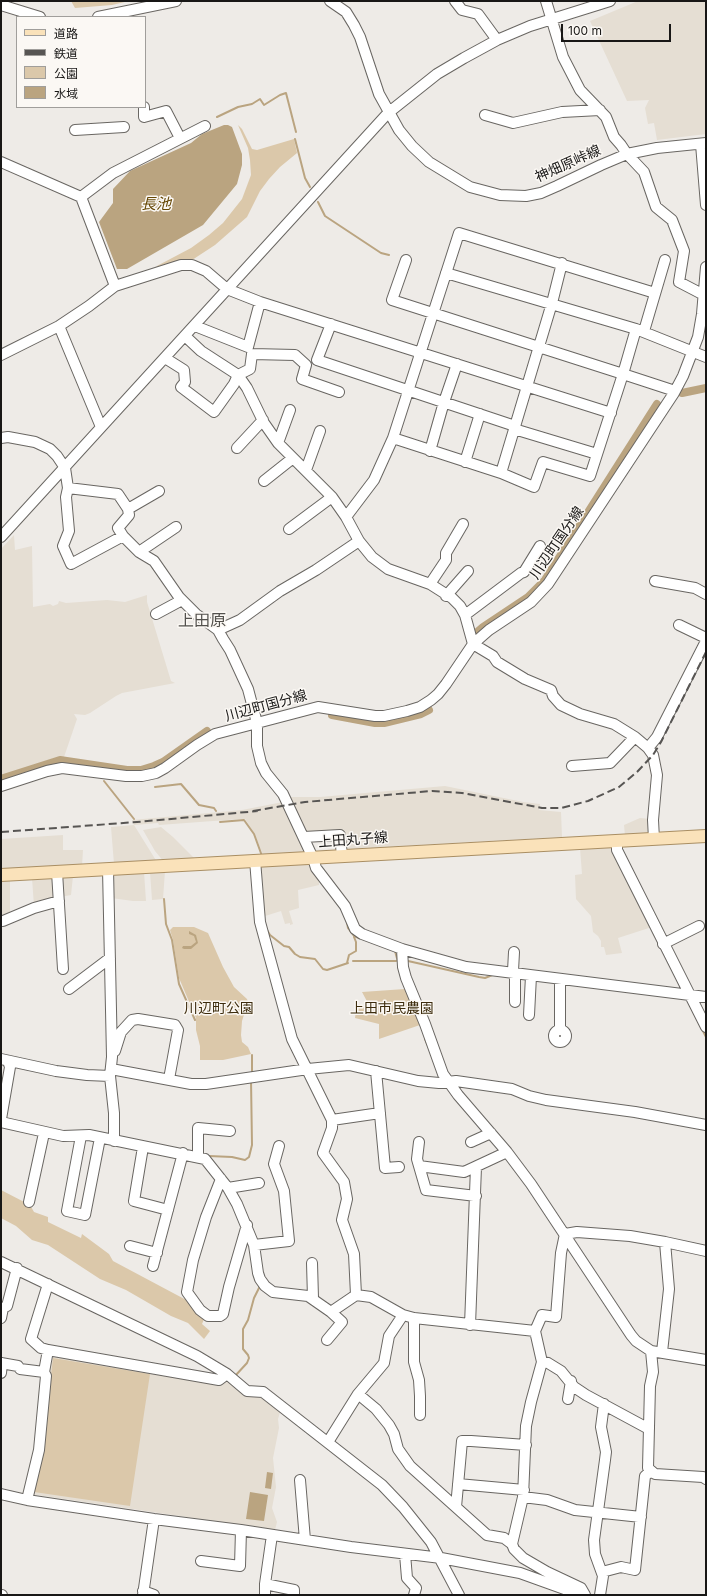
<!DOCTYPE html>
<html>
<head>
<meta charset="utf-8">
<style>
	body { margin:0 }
	#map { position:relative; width:707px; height:1596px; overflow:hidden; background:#eeebe7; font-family:Inter,"Noto Sans JP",sans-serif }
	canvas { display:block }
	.frame { position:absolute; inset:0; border:2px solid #181716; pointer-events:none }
	.legend { position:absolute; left:16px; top:16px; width:130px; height:92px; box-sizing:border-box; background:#fbf8f4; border:1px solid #a09e9b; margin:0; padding:5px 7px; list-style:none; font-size:12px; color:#181716 }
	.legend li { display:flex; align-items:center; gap:8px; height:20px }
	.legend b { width:20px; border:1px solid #a09e9b }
	.scale { position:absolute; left:561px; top:24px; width:110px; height:18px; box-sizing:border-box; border:2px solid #181716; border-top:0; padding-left:5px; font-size:12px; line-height:14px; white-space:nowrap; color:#181716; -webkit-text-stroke:3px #fbf8f4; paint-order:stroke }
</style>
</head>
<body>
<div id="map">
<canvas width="707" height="1596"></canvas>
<div class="frame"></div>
<ul class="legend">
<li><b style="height:5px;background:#fae2ba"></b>道路</li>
<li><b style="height:5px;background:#575553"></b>鉄道</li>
<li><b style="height:11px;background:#dbc8aa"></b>公園</li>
<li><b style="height:11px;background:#baa480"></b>水域</li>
</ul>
<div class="scale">100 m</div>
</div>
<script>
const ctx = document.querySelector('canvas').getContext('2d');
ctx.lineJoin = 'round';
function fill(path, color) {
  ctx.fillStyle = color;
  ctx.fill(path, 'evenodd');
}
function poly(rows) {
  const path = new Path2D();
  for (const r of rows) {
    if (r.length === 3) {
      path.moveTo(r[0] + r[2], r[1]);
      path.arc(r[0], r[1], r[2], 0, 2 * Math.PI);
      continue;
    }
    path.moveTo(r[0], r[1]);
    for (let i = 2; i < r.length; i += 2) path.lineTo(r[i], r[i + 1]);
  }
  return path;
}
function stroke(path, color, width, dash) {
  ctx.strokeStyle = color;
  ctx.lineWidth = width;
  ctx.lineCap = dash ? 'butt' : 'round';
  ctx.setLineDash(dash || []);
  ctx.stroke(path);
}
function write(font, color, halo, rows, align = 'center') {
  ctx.font = font + ' Inter,"Noto Sans JP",sans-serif';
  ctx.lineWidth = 3;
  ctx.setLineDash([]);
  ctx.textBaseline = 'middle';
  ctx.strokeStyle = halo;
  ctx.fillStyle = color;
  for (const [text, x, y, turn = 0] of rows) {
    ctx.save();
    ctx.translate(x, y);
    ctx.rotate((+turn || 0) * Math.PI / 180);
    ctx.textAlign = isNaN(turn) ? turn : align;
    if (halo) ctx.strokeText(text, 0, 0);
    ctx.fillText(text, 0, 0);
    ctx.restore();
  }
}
fill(poly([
	[638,1,706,1,706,134,657,140,654,123,648,124,645,108,649,100,627,101,590,21],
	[14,535,15,550,32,546,33,607,50,604,53,606,58,604,59,601,66,603,107,600,125,602,147,595,147,602,171,681,175,683,122,693,116,696,90,713,85,715,74,714,77,719,64,757,58,757,1,776,1,549],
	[445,786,523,802,540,804,539,810,561,812,562,837,343,849,342,833,307,835,306,848,299,853,263,855,254,833,245,819,240,819,159,825,158,823,134,825,157,862,114,864,111,827,134,825,132,820,242,810,283,802,291,797,320,797],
	[640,818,651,819,651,834,625,836,624,825],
	[161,827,173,837,196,860,164,862,155,851,143,830],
	[63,835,63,850,83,850,82,866,1,871,1,839],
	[613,846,652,927,618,938,622,953,606,955,604,947,601,947,601,941,598,936,593,932,591,916,576,899,575,875,582,874,580,848],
	[312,862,319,880,319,885,298,890,299,908,289,911,293,924,290,925,290,923,285,924,281,911,262,917,259,865],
	[165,871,163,899,152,900,150,872],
	[144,872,146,901,133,901,111,898,111,874],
	[73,876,71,895,60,897,60,877],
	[32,878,52,878,56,900,34,906],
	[10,879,10,915,1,918,1,880],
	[50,1353,227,1378,256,1394,280,1412,278,1419,279,1428,273,1458,276,1487,272,1508,277,1522,275,1530,30,1494]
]), '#e5ded3');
fill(poly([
	[71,1,129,1,112,5,75,8],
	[238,125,242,129,252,149,257,150,294,139,297,153,280,167,269,179,260,191,247,217,215,245,189,262,182,260,155,267,191,248,209,235,223,223,242,199,251,175,250,160,248,148],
	[173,927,194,927,208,933,223,967,234,987,247,999,248,1002,242,1021,241,1035,242,1042,248,1047,251,1054,223,1060,200,1060,200,1046,196,1030,196,1018,179,978,173,940,170,930],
	[405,989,420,1025,379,1039,379,1024,355,1018,357,1004,370,1007,362,992],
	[1,1190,30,1205,34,1212,48,1217,48,1222,81,1238,82,1234,109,1254,113,1261,190,1302,205,1317,202,1324,210,1331,204,1339,188,1323,171,1316,126,1290,100,1279,48,1245,32,1240,16,1226,1,1218],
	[53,1358,150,1374,130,1506,34,1492,42,1453]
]), '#dbc8aa');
fill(poly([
	[224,125,228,125,232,127,242,154,242,165,237,184,203,225,127,269,117,269,99,222,113,203,113,189,130,171,191,143,202,134],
	[189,931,196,935,198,943,191,949,184,949,182,948,183,946,191,946,196,942,194,936,189,934],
	[267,1472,273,1473,271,1489,265,1488],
	[250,1492,268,1495,264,1521,246,1519]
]), '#baa480');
stroke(poly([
	[217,117,238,107,252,104,260,99,264,105,280,95,286,93,296,132],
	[295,139,305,178,310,187],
	[318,202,325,216,381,253,389,255],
	[104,781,134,819],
	[155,787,181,784,199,805,214,808,216,811],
	[220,822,244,820,254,834,262,856],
	[164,899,166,924,172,940,179,984,195,1020],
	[347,922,348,928,354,936,359,938],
	[267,930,270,935,284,946,289,947,295,954,300,957,315,959,323,969,327,970,348,963],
	[395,951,398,962],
	[353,961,396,961],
	[408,961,479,977,485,978,495,974],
	[347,963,349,955,356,951,356,942,354,937],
	[702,1029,706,1037],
	[425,1039,429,1048],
	[252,1055,252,1074],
	[209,1156,232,1157,245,1160,249,1157,252,1145,251,1080],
	[235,1376,247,1363,249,1358,248,1355,243,1349,243,1329,248,1320,254,1298,260,1286]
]), '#baa480', 2);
stroke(poly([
	[682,393,706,388],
	[475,634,483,627,528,597,545,580,657,404],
	[332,715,375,723,384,723,421,714,429,710],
	[1,779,60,760,127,770,141,770,154,766,163,762,207,731]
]), '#baa480', 8);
const minor = poly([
	[330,1,346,12,354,25,360,37,379,94,399,130,412,146,429,162,470,187,500,195,526,196,541,193,557,186,601,165,627,154,657,148,706,143],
	[455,1,462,10,478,14,497,40],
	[546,1,563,57,580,90,606,117,614,137,621,145,627,154,644,172,656,207,672,220,684,251,679,282,704,295],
	[1,5,40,17],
	[98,17,176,1],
	[144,107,144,117,166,111,180,138],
	[485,115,513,123,562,112,600,110],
	[75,130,124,127],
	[701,144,706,205],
	[1,162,81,197,115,286],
	[81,197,113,173,205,126],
	[406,260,392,300,623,374,675,391],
	[446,273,636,329,706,357],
	[331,324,317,360,515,426],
	[59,326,101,427],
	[195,326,248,347,260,302],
	[644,331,665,260],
	[185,336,201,351,238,375,247,388,264,423,278,443,332,497,346,517,359,541,372,557,388,569,430,584,452,598,460,606,465,615,473,644,493,656,497,662,525,679,551,690,553,696,561,705,580,714,614,724,635,737,648,748,653,755,657,775,653,820,654,839],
	[1,355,59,326,89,306,115,286,181,265,192,265,206,271,227,289,260,302,611,413],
	[165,358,184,370,185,382,181,387,214,412,234,384,238,375,250,369,252,354,295,355,306,365,302,379,339,392],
	[514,429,597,454],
	[1,438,8,437,35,442,50,449,57,456,65,468,68,488,66,497,69,531,63,546,71,564,123,536],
	[393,438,501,473,534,487,543,462,590,476,623,374,636,329],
	[278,443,290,410],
	[237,448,263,420],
	[430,451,444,402,457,364],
	[465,462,480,414],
	[306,470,320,431],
	[501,473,552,303,562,263],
	[264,481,293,458],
	[68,488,118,494,128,509,129,515,118,528,123,536,139,552,154,561,179,597,196,614,218,630,223,639,230,650,248,689,257,723,257,746,261,763,266,773,283,794,313,858,316,868,345,906,355,929,362,934,402,949,466,967,706,997],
	[128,509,159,491],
	[346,517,374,480,393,438,459,233,655,293],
	[289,529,332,497],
	[1,537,388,113,437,74,464,58,497,40,530,26,610,1],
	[139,552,176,527],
	[655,581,695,588,706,594],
	[430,584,446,560,446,553,463,524],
	[446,596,468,571],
	[156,614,182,600],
	[465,615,521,573,524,572,540,546],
	[679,625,706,638],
	[218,630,240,620,280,591,316,570,359,541],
	[648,748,657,737,706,641],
	[572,766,610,763,635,737],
	[1,786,47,771,62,768,126,776,142,776,156,773,165,768,197,745,215,734,257,723,318,707,375,716,384,716,407,711,420,707,431,700,438,694,446,684,473,644,489,630,531,602,548,584,674,393,683,376,698,337,702,314,706,267],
	[304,837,340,835,342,856],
	[617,841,617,850,706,1027],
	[255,860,260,922,292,1039,332,1120,332,1128,323,1153,344,1182,347,1199,342,1220,354,1254,356,1295],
	[108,869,112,1057,110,1076,114,1113,114,1141],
	[57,872,63,969],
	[3,921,34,908,59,901],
	[663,944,699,926],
	[402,949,403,967,406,978,425,1024,443,1074,458,1095,507,1152,531,1184,631,1335,636,1341,651,1351,706,1360],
	[514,952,513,971,515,973,515,1002],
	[560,979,560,1029],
	[69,989,110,958],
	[529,1015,531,976],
	[560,1036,6],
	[115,1051,121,1032,132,1020,138,1019,175,1025,178,1030,169,1079],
	[1,1059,56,1071,87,1075,110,1076],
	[111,1069,191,1084,206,1084,308,1069,349,1065,418,1081,439,1083,456,1081,512,1089,529,1096,546,1100,635,1112,706,1125],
	[376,1071,385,1168,399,1167],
	[1,1119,10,1067,8,1061],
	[332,1120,380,1113],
	[1,1122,63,1136,89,1135,205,1159,228,1188,237,1204,254,1245,258,1273,260,1279,265,1286,273,1292,308,1296,331,1312,356,1295,371,1297,403,1315,414,1318,535,1331,542,1315,556,1317,561,1253,565,1234],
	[81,1136,67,1211,85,1215,100,1138],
	[419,1142,417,1159,426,1190,476,1196],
	[471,1142,491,1133],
	[143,1147,134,1201,168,1210],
	[198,1157,198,1128,230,1131],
	[419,1166,464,1172,507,1152],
	[221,1179,206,1217,193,1260,187,1292,200,1310,208,1316,220,1316,223,1314,229,1287,247,1225],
	[228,1188,259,1183],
	[29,1202,44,1133],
	[565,1234,577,1232,630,1236,665,1242,706,1251],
	[254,1245,289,1241,284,1191,274,1164,279,1146],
	[130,1246,157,1253],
	[1,1262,197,1356,227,1374,247,1391,263,1392,382,1485,403,1507,431,1542,459,1595],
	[312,1263,313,1298],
	[153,1266,183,1153],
	[1,1318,3,1308,7,1306,17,1268],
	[414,1318,414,1362,419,1380,420,1396,420,1415],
	[470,1325,476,1167],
	[535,1331,542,1362,531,1402,526,1426,523,1497,512,1544,514,1549,523,1558,547,1572,581,1588,585,1595],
	[327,1340,342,1322,331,1312],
	[48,1350,219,1380,227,1374],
	[651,1351,653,1372,650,1386,648,1468,655,1474,703,1477,706,1479],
	[662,1352,669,1289,665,1242],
	[542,1362,548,1363,561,1371,574,1387,586,1395,649,1429],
	[1,1363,18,1366,20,1369,44,1372],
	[1,1373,2,1363],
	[358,1394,376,1409,389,1425,394,1434,398,1449,410,1466,487,1535,504,1538,512,1544],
	[568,1399,571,1381],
	[328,1442,358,1394,384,1363,389,1336,403,1315],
	[300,1480,305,1540],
	[458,1484,524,1490],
	[1,1494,27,1500,154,1519,241,1530,351,1547,441,1558,520,1573,581,1595],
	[523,1497,547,1500,575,1510,641,1517],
	[27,1500,39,1450,46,1376,44,1372,48,1350,41,1348,31,1339,48,1284],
	[456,1507,462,1441,471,1441,526,1445],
	[405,1554,407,1578,416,1588,414,1595],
	[201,1561,240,1566,241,1530],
	[602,1572,621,1567,635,1570,645,1476,651,1471],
	[265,1584,294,1590,294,1595],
	[143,1591,154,1595],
	[1,1595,2,1595],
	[143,1595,154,1519],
	[265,1595,265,1584,272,1535],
	[600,1595,603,1576,595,1554,594,1540,605,1460,606,1452,601,1427,604,1404]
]);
const major = poly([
	[1,875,706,836]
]);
stroke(minor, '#696662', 12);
stroke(major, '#a98e63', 14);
stroke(minor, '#fff', 10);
stroke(major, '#fae2ba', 12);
stroke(poly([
	[253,811,305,802,432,791,462,793,542,808,561,808,588,801,619,787,637,772,653,755,661,742,706,652],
	[1,832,137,822,258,811]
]), '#575553', 2, [8, 4]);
write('14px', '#181716', '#fbf8f4', [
	["神畑原峠線",568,164,-24],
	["川辺町国分線",557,543,-56],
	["川辺町国分線",266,706,-15],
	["上田丸子線",353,840,-4]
]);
write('14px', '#3d2c0d', '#fbf8f4', [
	["川辺町公園",219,1009],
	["上田市民農園",392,1009]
]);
write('italic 15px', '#664704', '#fbf8f4', [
	["長池",156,204]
]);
write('16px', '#53514d', '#fbf8f4', [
	["上田原",202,621]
]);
</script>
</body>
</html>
